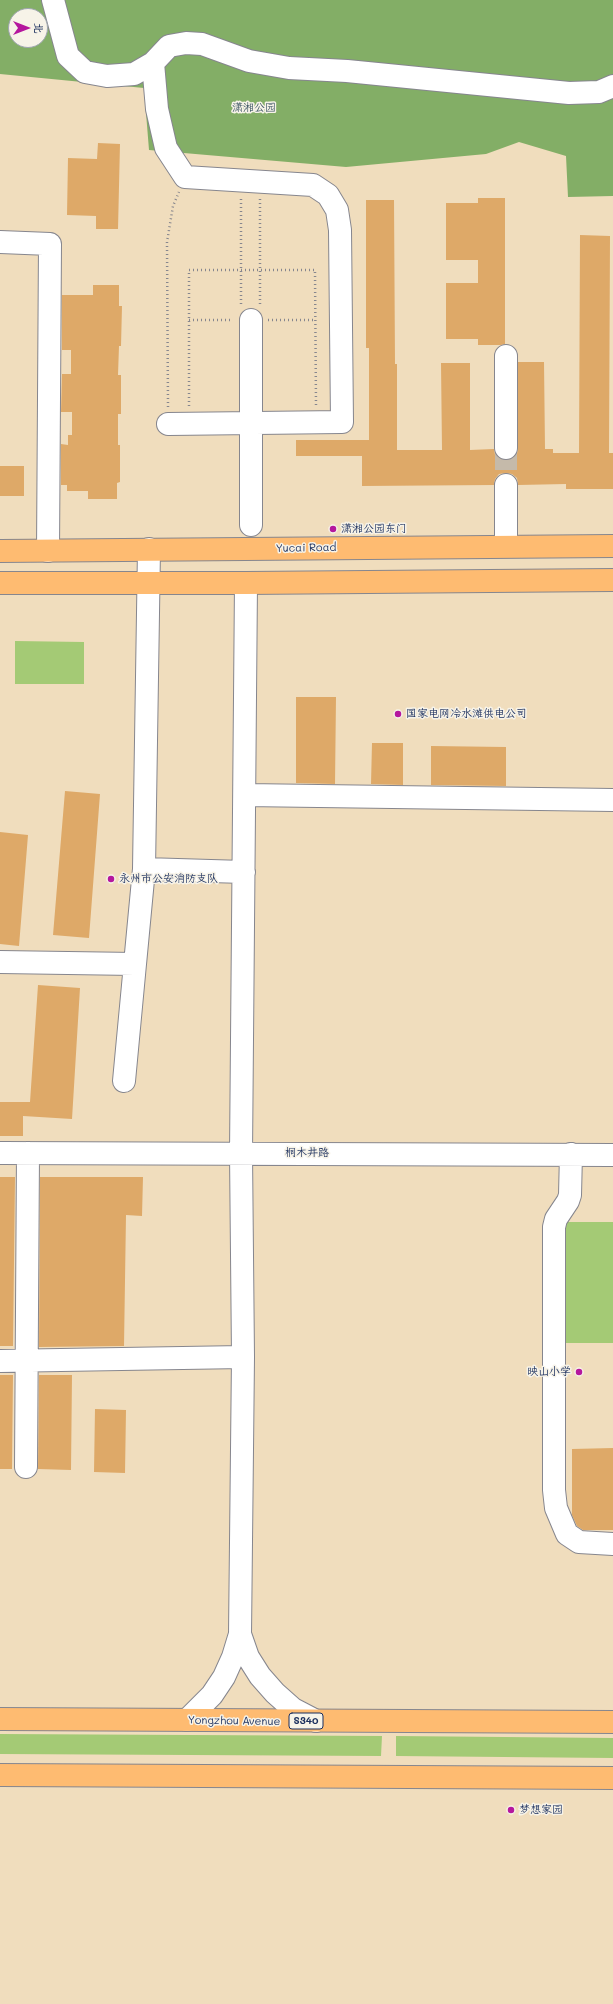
<!DOCTYPE html>
<html>
<head>
<meta charset="utf-8">
<style>
	body { margin:0 }
	#map { position:relative; width:613px; height:2004px; overflow:hidden; background:#f0ddbd; font-family:Mali,"LXGW WenKai TC",sans-serif }
	canvas { display:block }
	.north { position:absolute; left:8px; top:8px; width:40px; height:40px; box-sizing:border-box; background:#f7f3e8; border:1px solid #9fa5b1; border-radius:50%; rotate:90deg; font-size:11px; font-weight:700; line-height:16px; text-align:center; color:#1b2f5e }
	.north::after { content:''; display:block; margin:auto; width:14px; height:18px; background:#b5179e; clip-path:polygon(50% 0,100% 100%,50% 72%,0 100%) }
</style>
</head>
<body>
<div id="map">
<canvas width="613" height="2004"></canvas>
<div class="north">北</div>
</div>
<script>
const ctx = document.querySelector('canvas').getContext('2d');
ctx.lineJoin = 'round';
function fill(path, color) {
  ctx.fillStyle = color;
  ctx.fill(path, 'evenodd');
}
function poly(rows) {
  const path = new Path2D();
  for (const r of rows) {
    path.moveTo(r[0], r[1]);
    for (let i = 2; i < r.length; i += 2) path.lineTo(r[i], r[i + 1]);
  }
  return path;
}
function stroke(path, color, width, dash) {
  ctx.strokeStyle = color;
  ctx.lineWidth = width;
  ctx.lineCap = dash ? 'butt' : 'round';
  ctx.setLineDash(dash || []);
  ctx.stroke(path);
}
function write(font, color, halo, rows, align = 'center') {
  ctx.font = font + ' Mali,"LXGW WenKai TC",sans-serif';
  ctx.lineWidth = 3;
  ctx.setLineDash([]);
  ctx.textBaseline = 'middle';
  ctx.strokeStyle = halo;
  ctx.fillStyle = color;
  for (const [text, x, y, turn = 0] of rows) {
    ctx.save();
    ctx.translate(x, y);
    ctx.rotate((+turn || 0) * Math.PI / 180);
    ctx.textAlign = isNaN(turn) ? turn : align;
    if (halo) ctx.strokeText(text, 0, 0);
    ctx.fillText(text, 0, 0);
    ctx.restore();
  }
}
fill(poly([
	[15,641,84,642,84,684,15,684],
	[561,1222,613,1222,613,1343,561,1343],
	[0,1734,382,1736,381,1756,0,1754],
	[396,1736,613,1738,613,1758,396,1756]
]), '#a4ca75');
fill(poly([
	[0,0,613,0,613,196,568,197,566,156,519,142,486,154,346,167,149,150,144,88,0,74],
	[16,16,40,16,40,40,16,40]
]), '#83ae66');
fill(poly([
	[98,143,120,144,118,229,96,229,96,216,67,215,68,158,97,159],
	[478,198,505,198,505,344,501,345,478,345,478,339,446,339,446,283,478,283,478,260,446,260,446,203,478,203],
	[366,200,394,200,395,364,397,364,397,450,442,450,441,363,470,363,470,450,494,449,495,455,500,459,506,460,513,459,517,454,518,448,518,362,544,362,545,449,553,449,553,453,579,453,580,235,610,236,609,453,613,453,613,489,566,489,566,484,518,485,517,478,512,474,506,473,499,474,495,479,494,485,362,486,362,456,296,456,296,440,369,440,369,348,366,348],
	[93,285,119,285,119,306,122,306,121,346,119,346,118,375,121,375,121,414,118,414,118,445,120,445,120,482,117,483,117,499,88,499,88,491,67,491,67,485,61,485,61,444,68,445,68,435,72,435,72,412,61,412,62,374,71,374,71,350,62,350,62,295,93,295],
	[0,466,24,466,24,496,0,496],
	[296,697,336,697,335,784,296,783],
	[372,743,403,743,403,785,371,784],
	[431,746,506,747,506,786,431,785],
	[65,791,100,794,89,938,53,935],
	[0,832,28,835,19,946,0,944],
	[38,985,80,988,72,1119,23,1116,23,1136,0,1136,0,1102,30,1102],
	[0,1177,15,1177,13,1346,0,1346],
	[40,1177,143,1177,142,1216,126,1215,124,1346,39,1347],
	[0,1375,13,1375,12,1469,0,1469],
	[39,1375,72,1375,71,1470,38,1469],
	[95,1409,126,1410,125,1473,94,1472],
	[613,1448,613,1530,583,1530,577,1526,572,1515,572,1449]
]), '#dea968');
stroke(poly([
	[506,448,506,485]
]), '#c5baaa', 22, [22, 11]);
const minor = poly([
	[53,0,68,56,85,72,107,76,134,74,153,63,169,46,186,43,202,44,249,61,289,68,347,71,569,93,599,92,613,86],
	[153,63,157,109,166,148,185,177,313,185,328,195,337,210,340,230,342,422,168,424],
	[0,242,50,244,48,551],
	[251,320,251,525],
	[506,356,506,448],
	[506,485,506,546],
	[245,795,613,800],
	[144,869,244,872],
	[0,962,135,964,144,869,149,549],
	[124,1081,135,964],
	[0,1153,613,1155],
	[571,1154,570,1195,568,1201,556,1219,554,1227,554,1490,556,1508,567,1534,579,1542,613,1544],
	[0,1361,243,1357],
	[26,1467,28,1153],
	[240,1634,248,1657,260,1676,275,1693,293,1709,316,1721],
	[187,1720,212,1695,224,1677,233,1657,240,1634,243,1357,241,1153,246,583]
]);
const major = poly([
	[0,551,613,546],
	[0,583,246,583,613,580],
	[0,1719,613,1722],
	[0,1775,613,1778]
]);
stroke(minor, '#86868e', 24);
stroke(major, '#86868e', 24);
stroke(poly([
	[241,199,241,306],
	[260,199,260,306],
	[189,320,233,320],
	[268,320,315,320],
	[189,406,189,270,315,270,316,406],
	[168,407,167,242,173,206,179,192]
]), '#86868e', 2.5, [1, 3]);
stroke(minor, '#fff', 22);
stroke(major, '#febb71', 22);
for (const [x, y, r, color] of [
	[333,529,4,"#b5179e"],
	[398,714,4,"#b5179e"],
	[111,879,4,"#b5179e"],
	[579,1372,4,"#b5179e"],
	[511,1810,4,"#b5179e"]
]) {
  const dot = new Path2D();
  dot.arc(x, y, r, 0, 2 * Math.PI);
  ctx.fillStyle = color;
  ctx.fill(dot);
  stroke(dot, '#f7f3e8', 1.5);
}
for (const [x, y, w] of [
	[306,1721,34]
]) {
  const box = new Path2D();
  box.roundRect(x - w / 2, y - 8, w, 16, 3);
  ctx.fillStyle = '#f7f3e8';
  ctx.fill(box);
  stroke(box, '#1b2f5e', 1);
}
write('bold 10px', '#1b2f5e', null, [
	["S340",306,1721]
]);
write('11px', '#3d5664', '#f7f3e8', [
	["潇湘公园",254,108]
]);
write('11px', '#1b2f5e', '#f7f3e8', [
	["潇湘公园东门",341,529],
	["国家电网冷水滩供电公司",406,714],
	["永州市公安消防支队",119,879],
	["映山小学",571,1372,"right"],
	["梦想家园",519,1810]
], 'left');
write('11px', '#1b2f5e', '#f7f3e8', [
	["Yucai Road",306,548,-1],
	["桐木井路",307,1153],
	["Yongzhou Avenue",234,1721,1]
]);
</script>
</body>
</html>
